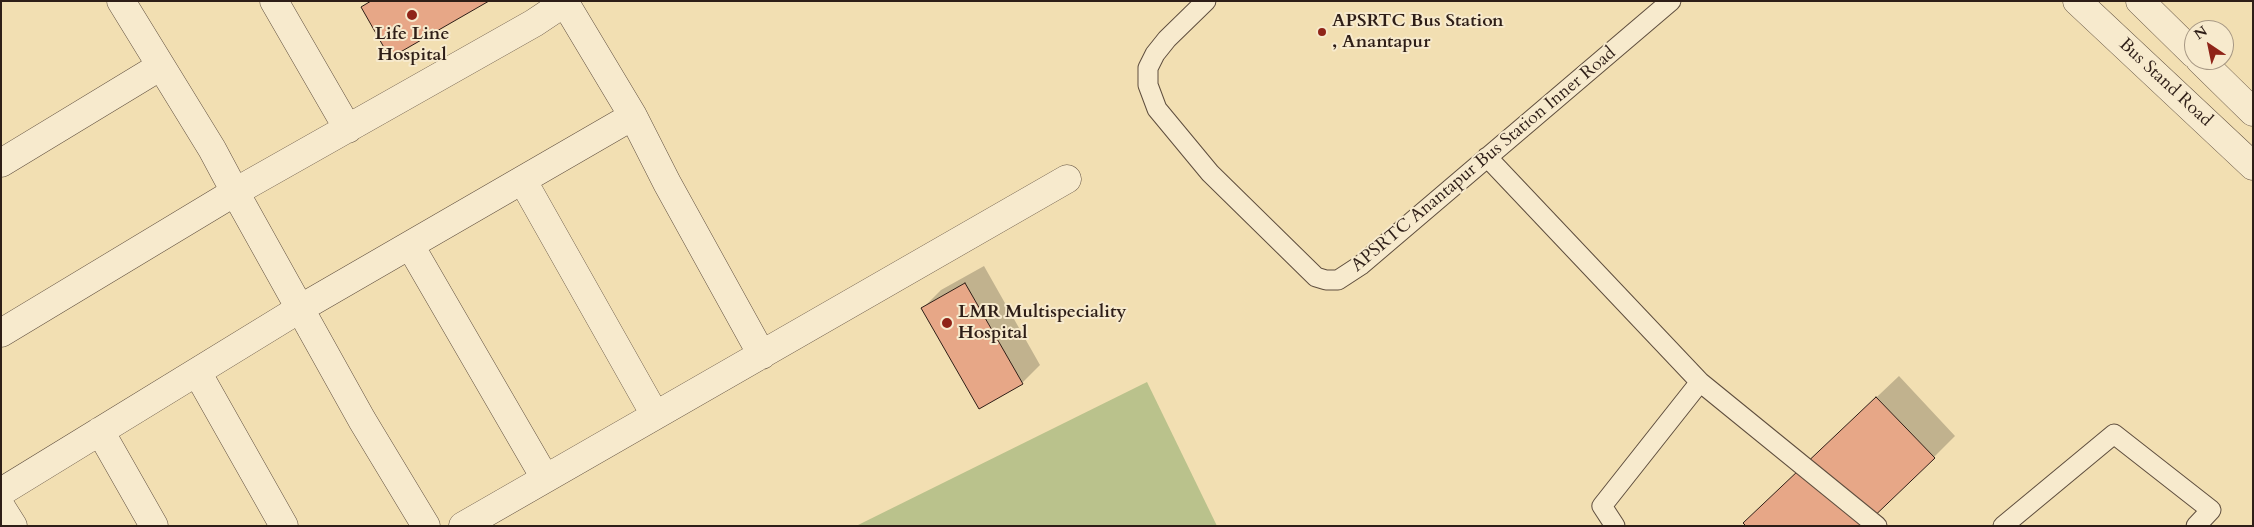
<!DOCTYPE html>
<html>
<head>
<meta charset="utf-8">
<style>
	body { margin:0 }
	#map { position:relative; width:2254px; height:527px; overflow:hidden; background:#f2dfb2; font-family:Cardo,serif }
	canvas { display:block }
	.frame { position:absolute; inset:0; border:2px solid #2e1e17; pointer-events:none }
	.north { position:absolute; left:2184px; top:20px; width:50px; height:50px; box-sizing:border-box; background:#f7eacd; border:1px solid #a79884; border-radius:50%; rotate:326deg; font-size:14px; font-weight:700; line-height:20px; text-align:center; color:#2e1e17 }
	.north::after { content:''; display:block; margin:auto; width:18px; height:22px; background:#8f2418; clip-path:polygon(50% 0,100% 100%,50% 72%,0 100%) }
</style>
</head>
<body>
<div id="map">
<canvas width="2254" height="527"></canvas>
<div class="frame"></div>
<div class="north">N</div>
</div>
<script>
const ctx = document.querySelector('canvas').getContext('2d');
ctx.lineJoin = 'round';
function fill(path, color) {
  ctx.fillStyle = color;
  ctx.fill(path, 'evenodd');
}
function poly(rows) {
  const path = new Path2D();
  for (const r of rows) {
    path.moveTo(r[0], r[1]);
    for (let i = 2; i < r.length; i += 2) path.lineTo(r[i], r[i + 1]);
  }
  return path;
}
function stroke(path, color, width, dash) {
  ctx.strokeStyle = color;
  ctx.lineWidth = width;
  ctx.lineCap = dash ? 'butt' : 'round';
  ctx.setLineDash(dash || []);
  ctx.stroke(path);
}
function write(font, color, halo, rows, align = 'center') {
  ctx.font = font + ' Cardo,serif';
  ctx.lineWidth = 4;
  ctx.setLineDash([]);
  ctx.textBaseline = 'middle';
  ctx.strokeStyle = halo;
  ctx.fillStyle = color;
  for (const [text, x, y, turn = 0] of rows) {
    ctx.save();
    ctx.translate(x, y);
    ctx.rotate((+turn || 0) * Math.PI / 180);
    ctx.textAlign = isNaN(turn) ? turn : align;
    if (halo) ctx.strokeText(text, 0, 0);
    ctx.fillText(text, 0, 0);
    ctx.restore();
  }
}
fill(poly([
	[1147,382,1217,526,856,526]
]), '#bac28c');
fill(poly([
	[984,266,1040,365,1022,383,923,308,941,290],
	[1899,376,1955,436,1934,457,1766,502]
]), '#0003');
const building = poly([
	[371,1,489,1,390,58,361,7,371,1],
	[965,283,1023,384,979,409,921,308,965,283],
	[1876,397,1935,458,1864,526,1746,526,1743,523,1876,397]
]);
fill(building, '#e7a787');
stroke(building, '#2e1e17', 1);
const service = poly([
	[1206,1,1167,39,1155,54,1148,68,1148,85,1157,109,1210,173,1316,277,1326,280,1338,280,1361,265,1671,1],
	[1487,157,1700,382,1602,506,1615,526],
	[1700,382,1877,526],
	[2003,526,2114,434,2211,510,2196,526]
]);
const minor = poly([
	[121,1,212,149,235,192,534,23,567,1],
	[274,1,348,129],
	[564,1,633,116,667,183,762,355],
	[1,163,161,66],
	[523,181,655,415],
	[411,247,545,478],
	[1,333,235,192,362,420,426,526],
	[197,372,284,526],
	[100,431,154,526],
	[1,492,301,308,633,116],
	[1,507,13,526],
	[463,526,1067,179]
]);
const tertiary = poly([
	[2077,1,2253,166],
	[2140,1,2194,54],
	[2200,60,2253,112]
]);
stroke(service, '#5f4e3e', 21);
stroke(minor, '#5f4e3e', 29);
stroke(tertiary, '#5f4e3e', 29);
stroke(service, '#f7eacd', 19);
stroke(minor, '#f7eacd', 28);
stroke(tertiary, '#f7eacd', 28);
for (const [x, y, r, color] of [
	[412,15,6,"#8f2418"],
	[1322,32,5,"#8f2418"],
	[947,323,6,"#8f2418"]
]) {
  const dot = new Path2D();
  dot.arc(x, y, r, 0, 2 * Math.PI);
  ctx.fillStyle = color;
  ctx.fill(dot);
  stroke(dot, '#f7eacd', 2);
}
write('bold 18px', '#2e1e17', '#f7eacd', [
	["APSRTC Bus Station",1332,22],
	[", Anantapur",1332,43],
	["Life Line",412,35,"center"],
	["Hospital",412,56,"center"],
	["LMR Multispeciality",958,313],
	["Hospital",958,334]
], 'left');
write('18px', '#2e1e17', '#f7eacd', [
	["Bus Stand Road",2165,83,43],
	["APSRTC Anantapur Bus Station Inner Road",1484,160,-40]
]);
</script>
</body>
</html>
